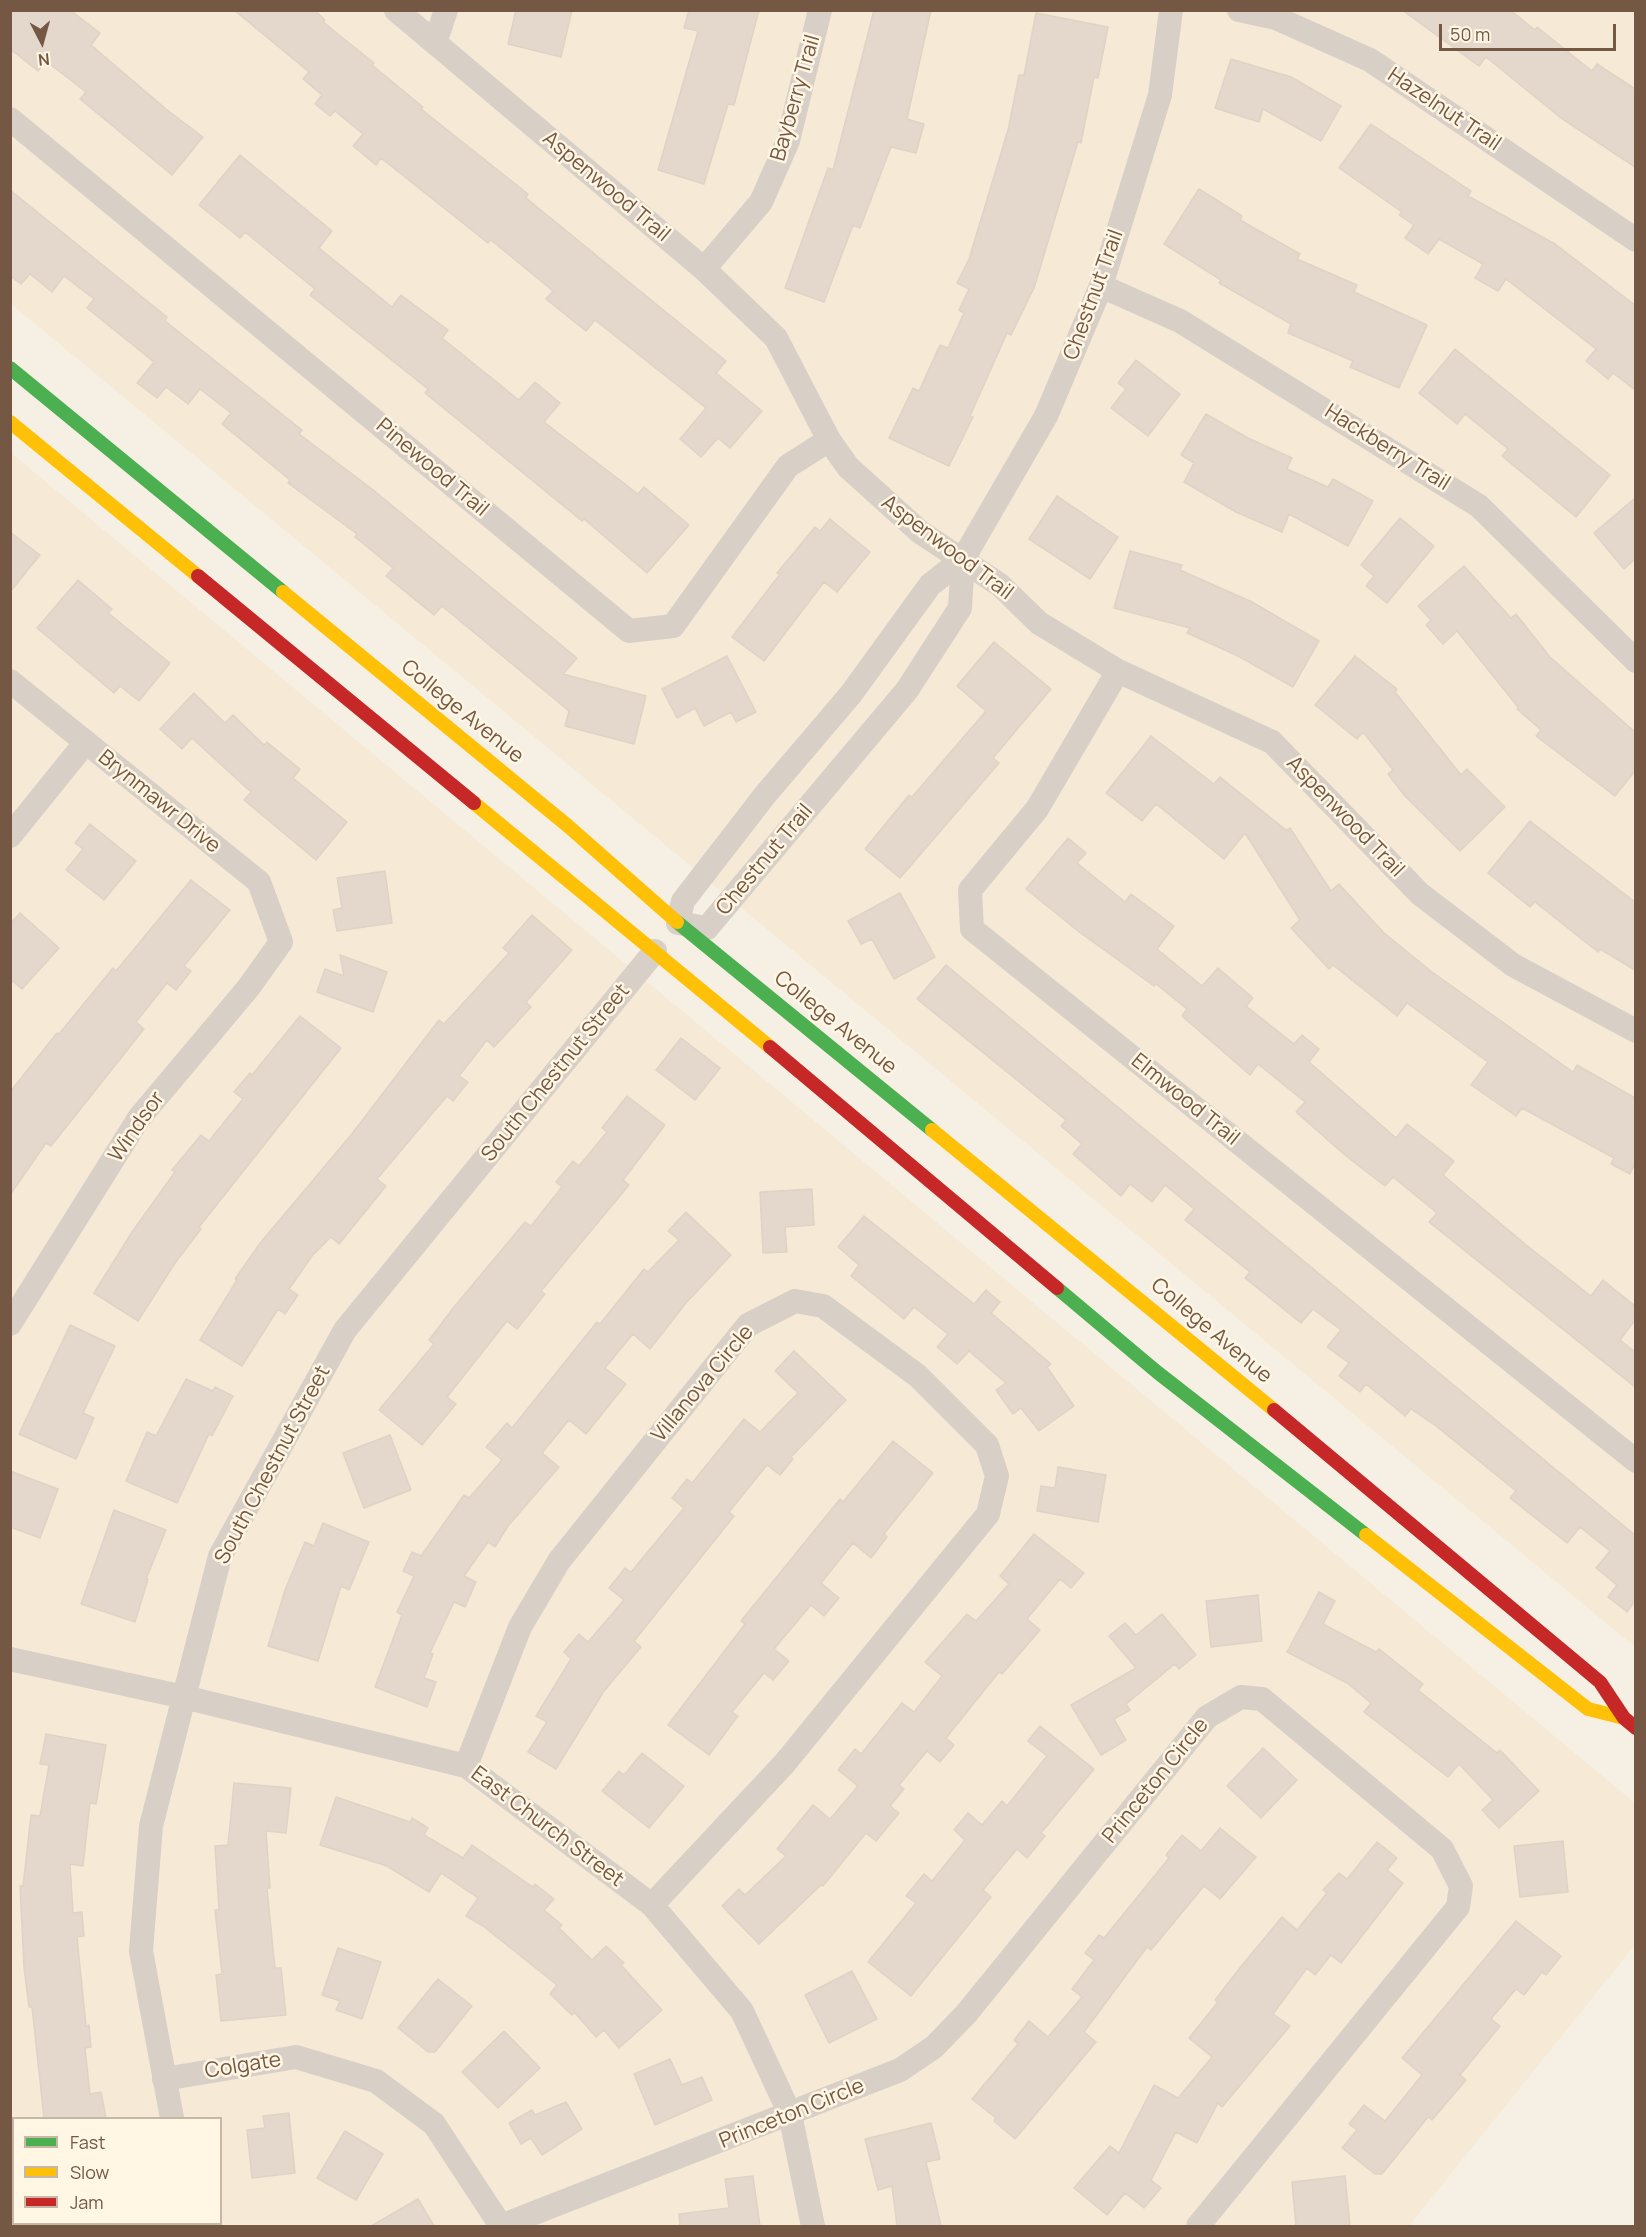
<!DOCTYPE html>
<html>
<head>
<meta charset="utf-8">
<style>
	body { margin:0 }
	#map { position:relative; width:1646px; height:2237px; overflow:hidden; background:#f6f0e4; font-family:Manrope,sans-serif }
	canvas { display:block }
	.frame { position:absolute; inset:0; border:12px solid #755843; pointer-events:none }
	.legend { position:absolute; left:12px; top:2117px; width:210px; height:108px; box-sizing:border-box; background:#fff6e4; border:2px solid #c8b7a4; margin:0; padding:8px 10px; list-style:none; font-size:18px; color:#755843 }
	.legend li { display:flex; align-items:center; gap:12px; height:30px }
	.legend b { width:30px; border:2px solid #c8b7a4 }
	.north { position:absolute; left:12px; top:12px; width:60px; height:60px; -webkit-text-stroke:4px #fff6e4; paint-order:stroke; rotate:174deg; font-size:16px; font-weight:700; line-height:24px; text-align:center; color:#755843 }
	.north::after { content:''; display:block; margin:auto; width:21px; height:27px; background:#755843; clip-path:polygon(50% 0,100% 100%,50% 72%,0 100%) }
	.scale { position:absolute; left:1439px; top:24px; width:177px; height:27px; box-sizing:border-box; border:3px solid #755843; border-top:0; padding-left:8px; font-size:18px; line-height:21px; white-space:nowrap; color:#755843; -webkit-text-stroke:4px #fff6e4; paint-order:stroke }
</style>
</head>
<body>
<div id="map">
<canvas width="1646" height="2237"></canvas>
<div class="frame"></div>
<ul class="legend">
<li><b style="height:8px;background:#4caf50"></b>Fast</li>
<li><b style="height:8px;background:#ffc107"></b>Slow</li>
<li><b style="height:8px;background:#c62828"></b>Jam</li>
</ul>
<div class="north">N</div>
<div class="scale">50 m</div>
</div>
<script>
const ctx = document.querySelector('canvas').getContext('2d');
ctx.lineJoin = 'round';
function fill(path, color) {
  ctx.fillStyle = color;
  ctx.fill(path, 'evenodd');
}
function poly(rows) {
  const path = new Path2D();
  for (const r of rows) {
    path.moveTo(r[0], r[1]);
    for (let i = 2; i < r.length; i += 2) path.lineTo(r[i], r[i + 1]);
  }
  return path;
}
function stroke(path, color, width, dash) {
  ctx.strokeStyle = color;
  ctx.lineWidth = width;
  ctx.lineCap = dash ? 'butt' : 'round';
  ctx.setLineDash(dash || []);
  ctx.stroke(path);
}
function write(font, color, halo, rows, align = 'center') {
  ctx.font = font + ' Manrope,sans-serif';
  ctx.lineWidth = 5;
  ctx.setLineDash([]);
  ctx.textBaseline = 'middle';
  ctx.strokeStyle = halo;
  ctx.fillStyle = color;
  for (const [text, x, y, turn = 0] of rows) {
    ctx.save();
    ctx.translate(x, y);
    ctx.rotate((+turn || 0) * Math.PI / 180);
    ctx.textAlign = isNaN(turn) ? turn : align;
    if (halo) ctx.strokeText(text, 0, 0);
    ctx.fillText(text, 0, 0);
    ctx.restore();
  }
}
fill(poly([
	[10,11,1635,11,1635,1647,11,304],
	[10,452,1635,1803,1635,1945,1409,2226,11,2226],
	[14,2118,220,2118,220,2224,14,2224]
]), '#f6ead6');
const building = poly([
	[10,10,70,10,100,33,91,45,166,109,203,137,172,175,80,99,86,92,46,61,38,71,10,49,10,10],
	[234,10,314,10,325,20,323,22,374,63,372,65,423,107,421,109,528,194,526,198,726,361,716,373,762,411,730,448,718,438,701,457,680,439,706,408,595,320,586,331,546,299,553,291,491,240,488,243,381,158,376,165,353,146,363,134,335,111,330,116,315,104,322,95,303,79,309,72,234,10],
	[516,10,572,10,561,57,508,44,516,10],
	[689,10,759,10,734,105,728,104,704,184,658,170,698,31,684,28,689,10],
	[874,10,931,10,907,119,924,124,916,153,891,147,860,228,853,225,824,302,785,288,828,168,833,170,874,10],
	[1402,10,1510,10,1535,30,1537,27,1592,71,1597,64,1635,89,1635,167,1561,118,1486,57,1479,66,1402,10],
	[1036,13,1108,27,1098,78,1094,77,1081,143,1078,142,1034,288,1011,335,1007,333,970,416,973,417,949,466,889,438,913,388,919,391,940,345,948,348,964,313,959,310,969,289,957,283,969,259,1008,130,1019,75,1024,75,1036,13],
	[1231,59,1291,77,1341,106,1321,141,1263,109,1259,122,1215,108,1231,59],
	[1371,124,1471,191,1468,196,1555,244,1635,305,1635,390,1613,373,1608,379,1586,361,1596,349,1506,279,1498,291,1475,278,1483,264,1439,239,1428,254,1405,238,1414,225,1399,215,1402,212,1339,168,1371,124],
	[240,155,332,231,319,248,392,307,401,295,448,330,442,338,519,400,535,382,560,403,544,422,638,494,644,487,689,525,647,573,584,519,582,521,425,393,428,389,310,295,315,289,245,232,240,238,199,205,240,155],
	[1199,189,1242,216,1240,220,1300,254,1297,259,1357,285,1354,292,1427,325,1399,388,1350,367,1353,361,1288,333,1291,324,1219,283,1221,280,1164,244,1199,189],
	[10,190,167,317,165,321,302,430,299,434,372,489,577,658,563,674,646,696,634,744,565,726,569,711,442,606,434,615,386,576,393,568,355,537,357,534,288,483,290,480,222,424,231,413,200,389,188,404,166,387,157,398,137,383,154,362,87,308,94,299,64,276,52,292,30,274,21,284,10,276,10,190],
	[1455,349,1610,475,1576,517,1502,456,1508,449,1465,414,1457,424,1419,393,1455,349],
	[1136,360,1180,394,1148,436,1111,408,1126,389,1118,383,1136,360],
	[1206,414,1248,438,1292,458,1287,469,1328,487,1333,479,1373,501,1348,546,1289,514,1282,532,1236,512,1184,482,1194,463,1181,455,1206,414],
	[1057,496,1118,537,1090,579,1029,539,1057,496],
	[1635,498,1635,559,1624,569,1594,533,1635,498],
	[1400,518,1434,546,1387,603,1366,586,1374,576,1361,565,1400,518],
	[830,519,870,552,837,592,824,582,764,661,732,637,780,574,777,573,815,527,820,531,830,519],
	[10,532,40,555,10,592,10,532],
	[1130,551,1182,565,1180,570,1252,602,1319,641,1293,687,1238,656,1187,633,1190,628,1114,608,1130,551],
	[1464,566,1511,618,1516,614,1550,657,1635,732,1635,771,1615,796,1536,736,1541,730,1517,709,1518,707,1457,631,1443,644,1426,625,1431,620,1418,606,1464,566],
	[78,580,112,609,108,613,170,663,139,701,120,686,114,693,37,628,78,580],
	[994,642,1051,689,993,758,999,763,900,878,865,849,909,795,912,797,986,711,957,686,994,642],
	[727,656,756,712,736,722,731,712,704,726,695,708,677,718,662,689,727,656],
	[1355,656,1397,689,1395,692,1461,775,1467,769,1505,807,1460,851,1405,796,1388,774,1393,770,1363,732,1357,739,1315,705,1355,656],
	[194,693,225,723,233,715,264,745,267,742,300,769,293,778,347,822,316,860,244,800,251,792,192,738,182,749,160,729,194,693],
	[1151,736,1214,784,1220,777,1286,830,1290,828,1331,891,1339,884,1384,933,1432,972,1573,1072,1577,1065,1635,1098,1635,1163,1630,1174,1611,1164,1614,1158,1522,1108,1516,1116,1471,1085,1488,1062,1407,1003,1397,1016,1333,965,1329,969,1291,928,1300,920,1245,833,1224,859,1156,804,1142,821,1106,793,1151,736],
	[1530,821,1635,902,1635,970,1600,949,1598,952,1535,902,1530,907,1488,873,1530,821],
	[90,824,136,861,104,900,66,870,83,849,75,843,90,824],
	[1068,838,1086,853,1077,863,1125,902,1131,894,1174,926,1157,949,1202,986,1218,968,1253,998,1246,1006,1294,1044,1302,1035,1319,1049,1309,1062,1396,1138,1407,1124,1454,1161,1443,1175,1525,1244,1591,1296,1603,1280,1635,1306,1635,1320,1620,1340,1635,1352,1635,1387,1429,1222,1437,1213,1393,1177,1385,1186,1346,1156,1296,1112,1305,1102,1258,1064,1250,1075,1182,1016,1187,1009,1156,984,1154,986,1078,931,1026,889,1068,838],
	[385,871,392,923,337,931,333,910,342,908,337,878,385,871],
	[191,880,230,910,184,966,191,971,176,990,167,983,136,1022,144,1029,51,1146,46,1143,10,1195,10,1092,57,1033,59,1034,113,968,116,971,191,880],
	[900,893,935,957,894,979,872,939,861,944,848,921,900,893],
	[20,913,59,948,22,989,10,979,10,924,20,913],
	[532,915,572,950,526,1002,531,1007,494,1047,487,1040,459,1076,468,1082,453,1101,447,1096,377,1179,386,1186,339,1244,331,1237,312,1256,289,1289,298,1295,285,1314,278,1309,242,1366,200,1340,237,1280,235,1279,261,1242,351,1135,439,1020,444,1024,509,953,503,948,532,915],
	[340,955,387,972,373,1012,317,992,325,969,344,976,340,955],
	[946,965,1635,1535,1635,1601,1627,1612,1608,1597,1617,1585,1596,1568,1610,1551,1580,1527,1567,1543,1510,1498,1516,1491,1436,1426,1411,1409,1405,1416,1366,1384,1360,1392,1339,1376,1349,1363,1327,1347,1341,1330,1313,1309,1301,1323,1245,1278,1250,1272,1185,1220,1194,1209,1165,1185,1152,1202,1130,1184,1121,1196,1073,1154,1082,1144,1061,1126,1066,1120,917,999,946,965],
	[300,1016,341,1048,199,1227,201,1229,175,1263,138,1321,94,1293,132,1232,175,1172,172,1170,201,1135,209,1141,243,1099,234,1092,250,1073,252,1075,300,1016],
	[681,1038,720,1068,695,1100,656,1070,681,1038],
	[627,1096,665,1125,623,1180,629,1185,541,1291,545,1294,517,1329,507,1321,447,1397,456,1404,422,1445,379,1410,434,1344,429,1340,454,1307,525,1222,531,1226,562,1187,556,1182,573,1161,579,1166,607,1132,602,1128,627,1096],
	[812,1189,814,1225,785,1227,787,1252,763,1253,760,1192,812,1189],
	[686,1212,731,1255,686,1303,650,1349,633,1334,605,1368,626,1384,586,1434,569,1420,542,1453,559,1467,508,1526,495,1547,488,1542,464,1576,476,1582,465,1607,454,1602,430,1653,433,1654,424,1678,436,1682,427,1707,375,1687,402,1615,397,1612,414,1576,403,1571,412,1552,421,1556,464,1495,469,1498,502,1460,486,1447,507,1423,512,1428,597,1322,600,1324,644,1269,648,1272,679,1240,668,1231,686,1212],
	[864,1216,974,1304,986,1290,1000,1302,991,1313,1051,1364,1047,1367,1074,1406,1039,1431,1021,1408,1013,1414,996,1390,1006,1383,969,1351,957,1364,937,1347,948,1334,914,1307,904,1319,851,1276,859,1265,838,1247,864,1216],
	[70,1325,115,1346,83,1413,94,1418,76,1459,19,1434,70,1325],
	[794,1351,846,1400,791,1457,793,1459,780,1475,767,1465,729,1512,734,1516,634,1641,641,1647,604,1691,556,1769,528,1752,547,1722,536,1716,571,1659,564,1652,579,1634,588,1642,624,1600,609,1588,625,1568,631,1572,684,1508,672,1498,687,1479,692,1483,744,1419,760,1432,798,1393,775,1371,794,1351],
	[186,1379,213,1391,215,1387,233,1396,212,1436,209,1434,177,1503,126,1481,147,1432,156,1436,186,1379],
	[390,1435,411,1490,364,1508,343,1453,390,1435],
	[893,1441,933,1473,884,1534,887,1537,871,1558,853,1543,821,1583,839,1598,824,1616,811,1605,774,1649,789,1661,773,1680,764,1673,732,1712,738,1716,709,1755,668,1725,745,1624,741,1621,840,1499,843,1502,893,1441],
	[1058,1467,1106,1475,1098,1522,1037,1511,1041,1486,1055,1488,1058,1467],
	[10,1471,58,1489,40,1538,10,1527,10,1471],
	[114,1510,166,1530,146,1579,148,1579,135,1622,81,1604,114,1510],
	[323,1523,369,1542,349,1590,341,1586,318,1661,268,1646,285,1590,305,1542,314,1546,323,1523],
	[1034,1534,1084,1573,1071,1588,1060,1579,1027,1619,1040,1630,1002,1674,999,1672,946,1738,954,1745,940,1762,927,1751,899,1785,904,1789,890,1806,899,1813,876,1841,866,1833,823,1886,821,1885,759,1944,722,1906,739,1889,745,1895,786,1856,777,1849,813,1805,830,1819,858,1786,838,1770,855,1749,861,1754,902,1703,914,1712,942,1676,925,1662,967,1614,976,1621,1009,1584,1000,1576,1034,1534],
	[1319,1592,1335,1601,1323,1624,1376,1652,1379,1649,1423,1684,1418,1690,1497,1753,1500,1750,1539,1791,1499,1828,1482,1810,1493,1800,1459,1764,1448,1777,1364,1712,1371,1703,1347,1683,1287,1652,1319,1592],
	[1258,1595,1262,1641,1211,1647,1206,1601,1258,1595],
	[1162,1614,1196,1655,1179,1669,1175,1664,1126,1704,1130,1710,1114,1719,1126,1740,1101,1755,1071,1705,1136,1668,1109,1636,1125,1623,1136,1635,1162,1614],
	[1040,1726,1094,1769,1041,1833,1045,1836,1027,1858,1017,1849,983,1890,991,1897,911,1996,868,1962,916,1903,906,1896,924,1874,932,1881,965,1840,954,1830,968,1813,982,1825,1002,1801,1007,1806,1047,1756,1028,1741,1040,1726],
	[46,1734,106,1745,96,1804,90,1803,83,1866,70,1864,73,1913,82,1912,84,1936,77,1937,86,2026,89,2025,91,2047,85,2048,90,2094,101,2092,106,2118,44,2118,32,2007,29,2007,24,1967,20,1886,23,1886,31,1815,40,1816,49,1765,40,1764,46,1734],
	[1263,1748,1297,1780,1261,1818,1227,1786,1263,1748],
	[642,1753,684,1786,649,1828,602,1791,619,1771,624,1775,642,1753],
	[234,1783,291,1788,286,1833,266,1831,270,1888,267,1888,274,1959,275,1968,281,1968,286,2015,221,2021,216,1975,222,1974,215,1910,219,1910,215,1846,228,1845,234,1783],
	[336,1797,410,1822,412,1818,428,1828,424,1835,463,1858,472,1845,533,1887,535,1884,554,1899,544,1910,562,1925,559,1928,592,1960,606,1946,624,1963,621,1965,662,2010,619,2048,604,2030,596,2037,575,2013,572,2015,550,1994,557,1985,483,1926,466,1916,478,1898,441,1873,429,1892,387,1866,320,1845,336,1797],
	[1220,1828,1256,1857,1220,1899,1204,1886,1151,1950,1147,1947,1084,2032,1096,2042,1015,2139,994,2121,996,2118,972,2099,1018,2044,1014,2040,1029,2021,1048,2037,1082,1997,1072,1989,1094,1960,1085,1953,1099,1935,1104,1938,1169,1858,1166,1855,1182,1835,1201,1851,1220,1828],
	[1563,1841,1568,1892,1520,1897,1514,1846,1563,1841],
	[1377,1842,1397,1858,1387,1870,1403,1883,1341,1963,1331,1955,1315,1975,1307,1968,1273,2014,1290,2026,1222,2107,1218,2103,1197,2143,1176,2132,1151,2180,1161,2188,1144,2208,1125,2193,1107,2215,1074,2188,1110,2146,1119,2153,1154,2085,1178,2098,1212,2057,1189,2038,1218,2002,1215,2000,1243,1964,1282,1917,1297,1930,1327,1893,1323,1890,1339,1873,1347,1879,1377,1842],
	[1516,1921,1561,1956,1546,1975,1542,1972,1524,1995,1516,1989,1491,2019,1500,2026,1460,2075,1466,2080,1432,2120,1428,2117,1382,2174,1375,2174,1342,2148,1357,2130,1349,2124,1364,2105,1385,2121,1422,2075,1402,2058,1516,1921],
	[338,1948,381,1962,362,2019,336,2010,340,2001,322,1995,338,1948],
	[852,1971,877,2019,829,2043,805,1995,852,1971],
	[438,1979,472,2006,435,2052,428,2052,398,2028,438,1979],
	[504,2031,540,2068,498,2108,462,2072,504,2031],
	[670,2059,682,2085,702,2077,712,2100,655,2125,634,2074,670,2059],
	[566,2102,582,2129,542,2155,531,2138,521,2144,509,2123,532,2110,535,2115,566,2102],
	[289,2113,295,2173,252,2178,247,2130,265,2128,263,2116,289,2113],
	[931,2123,940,2159,926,2162,941,2226,897,2226,892,2186,878,2190,865,2139,931,2123],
	[345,2131,383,2154,356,2200,317,2178,345,2131],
	[753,2176,760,2226,680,2226,679,2214,729,2208,725,2179,753,2176],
	[1345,2176,1350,2226,1296,2226,1292,2182,1345,2176],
	[418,2199,434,2226,371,2226,418,2199]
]);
fill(building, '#e3d8cb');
stroke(building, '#dfd3c6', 1.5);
stroke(poly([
	[396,10,704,269,776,338,829,440,848,467,920,532,1000,585,1039,623,1118,671,1272,742,1420,894,1513,965,1636,1031],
	[1239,10,1276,18,1370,60,1636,240],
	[435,43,446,10],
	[10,119,629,631,673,626,788,466,829,440],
	[704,269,761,202,788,141,820,10],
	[1101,286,1180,321,1479,506,1636,661],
	[963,559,960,608,907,690,707,928,678,923,683,901,765,795,851,694,930,585,963,559,1046,416,1101,286,1160,95,1171,10],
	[1118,671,1037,809,970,890,972,929,1636,1461],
	[10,681,259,882,281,942,249,987,139,1118,10,1324],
	[10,836,86,742],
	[10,1659,184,1697,466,1766,652,1905,742,2011,790,2114,813,2226],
	[466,1766,520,1627,559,1561,748,1325,795,1301,823,1306,918,1376,987,1445,997,1476,988,1514,784,1764,652,1905],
	[164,2079,296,2057,376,2081,434,2124,501,2226],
	[172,2118,141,1951,151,1826,220,1556,345,1330,655,951],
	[193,2224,193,2226],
	[501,2226,900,2070,934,2047,966,2014,1207,1717,1241,1697,1262,1699,1442,1849,1461,1886,1458,1907,1198,2226]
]), '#d8cfc7', 24);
stroke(poly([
	[10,368,283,592],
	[677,922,932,1130],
	[1057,1288,1157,1372,1366,1535]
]), '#4caf50', 14);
stroke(poly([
	[10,422,198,576],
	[283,592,568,826,677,922],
	[474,803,770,1047],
	[932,1130,1274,1410],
	[1366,1535,1588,1709,1624,1718]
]), '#ffc107', 14);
stroke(poly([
	[198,576,474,803],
	[770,1047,1057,1288],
	[1274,1410,1600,1682,1624,1718,1636,1728]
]), '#c62828', 14);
write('21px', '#755843', '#fff6e4', [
	["Bayberry Trail",796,98,-74],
	["Hazelnut Trail",1444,110,34],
	["Aspenwood Trail",606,187,40],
	["Chestnut Trail",1094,295,-70],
	["Hackberry Trail",1387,448,32],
	["Pinewood Trail",432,468,40],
	["Aspenwood Trail",947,548,37],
	["College Avenue",462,712,39],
	["Brynmawr Drive",159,802,39],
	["Aspenwood Trail",1345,817,46],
	["Chestnut Trail",765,860,-50],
	["College Avenue",835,1023,39],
	["South Chestnut Street",556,1073,-51],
	["Elmwood Trail",1185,1100,39],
	["Windsor",137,1127,-55],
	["College Avenue",1211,1331,40],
	["Villanova Circle",703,1384,-50],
	["South Chestnut Street",273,1465,-62],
	["Princeton Circle",1156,1781,-51],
	["East Church Street",547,1827,37],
	["Colgate",243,2066,-9],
	["Princeton Circle",792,2114,-22]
]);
</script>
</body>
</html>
